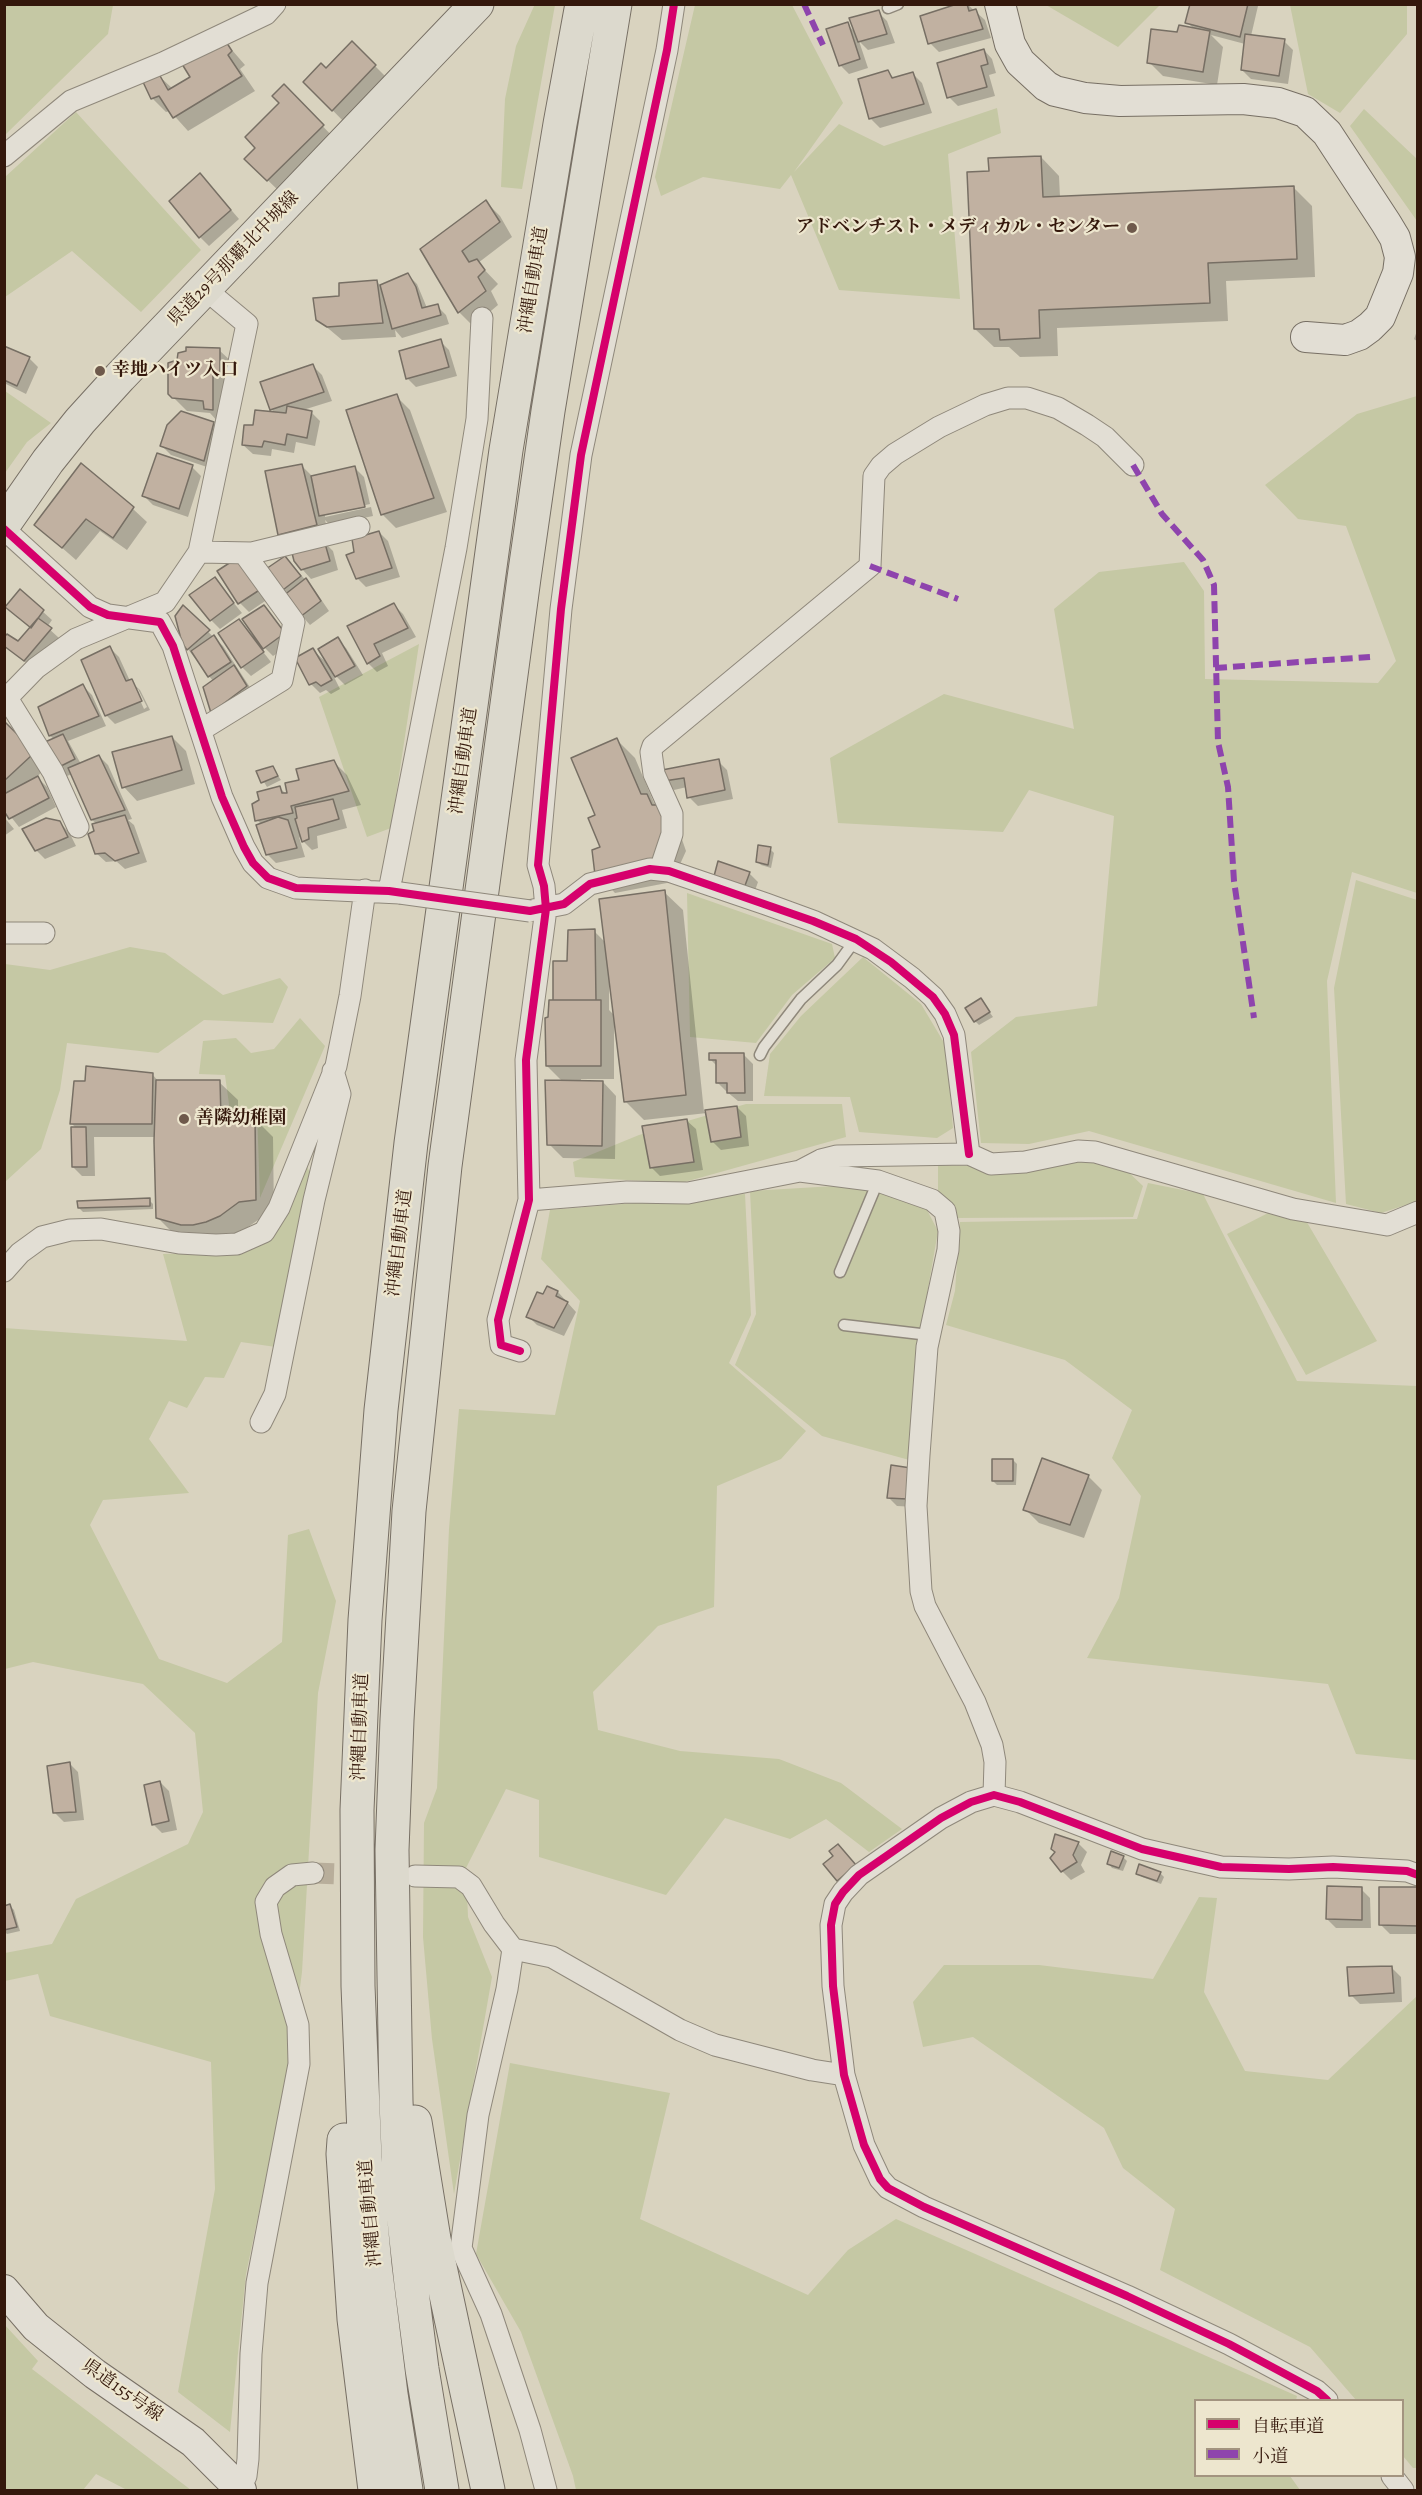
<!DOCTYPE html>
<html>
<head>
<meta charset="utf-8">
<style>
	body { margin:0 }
	#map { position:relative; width:1422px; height:2495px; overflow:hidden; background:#d9d3bf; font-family:Alegreya,"Noto Serif JP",serif }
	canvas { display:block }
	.frame { position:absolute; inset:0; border:6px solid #34180c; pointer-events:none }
	.legend { position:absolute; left:1194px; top:2399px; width:210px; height:78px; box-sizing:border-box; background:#ede6ce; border:2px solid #a39480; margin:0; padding:8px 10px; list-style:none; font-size:18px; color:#34180c }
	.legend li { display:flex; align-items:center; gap:12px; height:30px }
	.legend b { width:30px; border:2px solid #a39480 }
</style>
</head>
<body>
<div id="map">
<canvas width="1422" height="2495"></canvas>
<div class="frame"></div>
<ul class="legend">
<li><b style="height:8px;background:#d6006c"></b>自転車道</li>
<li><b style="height:8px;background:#8e44ad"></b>小道</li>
</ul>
</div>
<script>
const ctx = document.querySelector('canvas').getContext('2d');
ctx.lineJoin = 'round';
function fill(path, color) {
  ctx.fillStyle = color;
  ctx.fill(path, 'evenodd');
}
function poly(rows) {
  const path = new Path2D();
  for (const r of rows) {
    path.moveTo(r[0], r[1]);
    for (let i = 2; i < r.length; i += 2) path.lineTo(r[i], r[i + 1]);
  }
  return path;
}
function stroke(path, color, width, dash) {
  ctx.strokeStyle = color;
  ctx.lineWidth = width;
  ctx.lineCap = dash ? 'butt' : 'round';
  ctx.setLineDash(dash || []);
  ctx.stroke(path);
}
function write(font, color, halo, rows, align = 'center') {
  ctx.font = font + ' Alegreya,"Noto Serif JP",serif';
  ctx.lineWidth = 4.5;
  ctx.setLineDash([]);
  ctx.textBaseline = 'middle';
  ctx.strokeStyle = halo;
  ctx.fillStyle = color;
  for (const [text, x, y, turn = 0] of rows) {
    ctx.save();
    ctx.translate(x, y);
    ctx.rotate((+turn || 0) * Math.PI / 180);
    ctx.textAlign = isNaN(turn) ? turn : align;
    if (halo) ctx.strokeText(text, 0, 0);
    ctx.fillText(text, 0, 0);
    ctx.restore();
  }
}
fill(poly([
	[5,4,113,5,108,34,5,135],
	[535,4,555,5,522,189,501,187,505,99,516,46],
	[695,5,792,5,843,103,794,172,839,124,884,146,997,108,1001,133,948,154,960,299,839,290,791,175,780,189,703,177,661,196,655,177],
	[1046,5,1160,5,1118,47],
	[1290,5,1407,5,1407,34,1340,113,1308,94],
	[1364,109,1417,159,1417,221,1350,126],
	[76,112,201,250,141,312,72,251,5,297,5,177],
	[5,391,51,423,27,442,5,473],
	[1417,396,1417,893,1352,872,1327,981,1336,1203,1089,1131,1029,1144,981,1143,971,1052,1016,1017,1097,1006,1114,816,1029,790,1003,832,838,823,830,758,944,694,1074,729,1054,609,1099,572,1184,562,1204,591,1205,679,1378,683,1396,661,1346,526,1298,519,1265,485,1357,414],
	[419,644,391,828,367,837,319,697],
	[1356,880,1417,900,1418,1201,1381,1213,1346,1204,1334,988],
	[687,893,832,944,835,958,792,995,756,1043,690,1037],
	[130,947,165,953,223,995,280,978,288,987,273,1023,204,1020,158,1053,67,1043,60,1090,41,1149,5,1182,5,964,50,970],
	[863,957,921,1004,946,1046,953,1128,937,1138,859,1132,850,1097,764,1096,770,1054,801,1016],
	[300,1018,325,1046,260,1198,257,1112,230,1112,225,1075,199,1074,203,1041,236,1038,251,1053,274,1049],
	[746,1104,842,1104,846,1137,681,1183,575,1177,573,1162,639,1135],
	[1072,1161,1122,1166,1143,1186,1133,1217,953,1218,938,1193,938,1165,1034,1168],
	[307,1166,312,1178,276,1347,241,1342,224,1378,205,1377,187,1408,169,1401,149,1439,189,1493,103,1500,90,1525,159,1659,227,1683,282,1642,288,1535,309,1529,336,1601,318,1693,302,1972,291,2057,246,2274,230,2432,178,2392,215,2189,211,2062,50,2016,38,1974,5,1981,5,1953,52,1944,76,1899,188,1844,203,1812,195,1733,143,1684,33,1662,5,1669,4,1328,187,1341,163,1254,243,1252,278,1230],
	[1148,1183,1203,1194,1297,1381,1417,1386,1417,1760,1356,1754,1328,1684,1087,1658,1119,1598,1141,1496,1112,1458,1132,1410,1065,1360,946,1325,955,1291,960,1222,1137,1219],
	[852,1185,904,1198,927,1210,938,1231,919,1341,913,1461,822,1436,735,1365,756,1314,750,1191],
	[745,1194,751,1315,729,1363,806,1431,781,1459,717,1486,714,1607,658,1626,593,1692,598,1730,680,1751,779,1759,841,1783,902,1829,869,1852,826,1819,790,1839,725,1818,666,1895,539,1857,539,1800,506,1789,466,1868,468,1917,492,1977,454,2194,432,2039,423,1937,424,1823,437,1788,449,1529,459,1409,555,1415,580,1301,541,1259,550,1210],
	[1272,1211,1305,1219,1377,1341,1306,1375,1227,1234],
	[1199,1897,1217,1898,1204,1992,1245,2071,1328,2080,1417,1996,1417,2468,1413,2468,1403,2456,1402,2400,1356,2400,1310,2347,1160,2270,1175,2209,1123,2168,1104,2128,973,2037,923,2047,913,2002,944,1965,1039,1965,1153,1979],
	[510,2063,670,2093,640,2219,808,2295,848,2250,896,2219,1297,2396,1296,2400,1196,2400,1196,2476,1290,2476,1300,2490,576,2490,573,2476,521,2332,476,2254],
	[4,2324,38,2361,32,2369,191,2490,127,2490,96,2474,83,2490,5,2490]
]), '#c5c8a4');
fill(poly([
	[967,4,985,20,991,38,939,52,930,43],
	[1192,4,1257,4,1258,6,1251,36,1284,41,1293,50,1288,84,1251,79,1242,70,1245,44,1211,35,1223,47,1217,85,1163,76,1149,62,1178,33,1195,30,1187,22],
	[878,12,887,21,895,43,868,50,859,41,868,68,849,74,840,65,847,24,856,33],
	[225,42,245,65,240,69,255,91,188,131,170,111,166,112,152,98,159,76,173,89,192,77],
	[352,43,389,80,346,124,305,82,326,70],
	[984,50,992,59,996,73,989,75,995,96,958,106,949,97],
	[888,72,895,79,913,74,922,83,932,113,880,128,871,119,860,80],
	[284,86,336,140,282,194,246,159,257,149,281,103],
	[1041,157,1059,176,1060,197,1293,187,1312,206,1315,277,1226,281,1228,321,1057,328,1058,356,1020,357,1009,347,994,347,975,329,991,172],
	[209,184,239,219,209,246,200,237],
	[486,202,500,216,512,237,478,263,498,284,491,291,498,305,473,326,459,312,422,250],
	[408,275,417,284,427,308,437,306,446,315,449,324,402,338,395,330,396,337,342,340,317,319,340,298,377,282,381,286],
	[1418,328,1418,342,1414,339],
	[440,341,449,350,457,376,416,387,407,378],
	[4,347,29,358,38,367,26,394,4,383],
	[219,350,233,363,219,423,210,413,187,411,173,397],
	[313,366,322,375,332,401,303,410,311,412,320,421,315,446,296,442,294,453,272,449,271,456,253,454,243,445,254,426,276,414,271,409],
	[396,396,410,410,447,512,396,528,382,514],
	[182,413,214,424,223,433,213,469,171,455,162,446],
	[302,466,313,477,355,468,364,477,370,504,325,514,325,517,371,507,373,516,330,525,325,520,330,539,323,541,333,551,338,570,311,579,302,569,295,549,280,534],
	[192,467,201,476,188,517,153,505,144,496],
	[133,509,147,522,127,550,100,531,76,560,36,525],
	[379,532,388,541,400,577,366,587,357,578,356,552],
	[285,558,314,589,329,611,310,625,281,592],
	[241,564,268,599,249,612,240,603,219,572],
	[214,579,242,613,220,629,211,620],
	[20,591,52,620,47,627,59,638,34,669,4,646,4,634,18,643,31,628,7,607],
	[394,605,403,614,416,637,382,653,388,666,377,672,368,663,349,627],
	[264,607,293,643,273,656,260,643],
	[183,608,223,646,255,695,221,721,213,681,183,643],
	[239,621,271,662,251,676,242,667],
	[337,639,346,648,363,675,345,685,331,671,340,689,331,694,326,690,320,693,311,684,313,650,327,663],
	[110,648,119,657,130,681,140,690,150,710,115,724,106,715],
	[135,689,138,689,147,707,144,709],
	[83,686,92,695,106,726,68,741,81,764,99,756,108,765,132,819,128,820,134,825,147,862,125,869,116,861,106,862,96,853,97,824,92,820,72,774,67,776,59,768,54,739,50,736,40,707],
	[4,723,44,769,37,777,47,787,56,807,19,827,4,808],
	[172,737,186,751,195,784,137,801,124,787],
	[617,740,635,758,654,803,677,825,686,851,672,882,615,893,597,874,602,848,597,816],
	[333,761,347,775,361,805,342,810,347,828,317,836,318,848,312,850,299,837,305,857,276,863,267,854,262,825,257,820,280,788,286,794,301,781],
	[718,761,727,770,733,799,698,806,689,797,687,787,674,790,665,781],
	[272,767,281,780,267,787,258,772],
	[4,817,14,829,4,836],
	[59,822,69,832,76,846,45,859,36,850],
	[770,849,774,853,771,868,761,865,757,861],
	[749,873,758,882,752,899,724,889],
	[664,892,683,910,704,1112,737,1107,746,1116,749,1146,721,1150,712,1141,707,1113,644,1120,626,1102,616,1025,614,1025,614,1079,581,1079,581,1082,603,1082,616,1096,615,1159,563,1158,549,1144,563,1082,547,1066,550,1019,568,962,594,931,606,943],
	[609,982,611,982,615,1016,609,1010],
	[981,1000,993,1017,979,1025,975,1021],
	[744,1055,753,1064,753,1101,738,1101,726,1091,717,1082,717,1066,711,1060],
	[152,1074,159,1082,219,1082,238,1100,238,1119,254,1118,273,1137,274,1218,258,1220,238,1234,176,1236,157,1217,156,1137,94,1137,95,1176,82,1176,73,1167,76,1128,72,1124],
	[686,1120,696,1129,703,1170,660,1176,651,1167],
	[149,1200,153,1204,153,1209,83,1212,79,1208],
	[548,1288,558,1292,576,1312,564,1336,537,1325,528,1316],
	[1013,1460,1017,1464,1016,1485,997,1485,993,1481],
	[892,1467,916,1507,897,1506,888,1497],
	[1088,1476,1102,1490,1084,1538,1039,1523,1025,1509],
	[69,1763,78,1772,84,1820,64,1822,55,1813],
	[160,1782,169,1791,177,1830,162,1833,153,1824],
	[1078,1843,1087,1852,1081,1865,1085,1872,1071,1880,1062,1871,1056,1853],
	[1123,1857,1127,1861,1123,1871,1112,1868,1108,1863],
	[1138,1873,1160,1873,1164,1877,1161,1884,1142,1877],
	[1361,1889,1370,1898,1371,1928,1336,1928,1327,1919],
	[1418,1889,1418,1934,1390,1934,1381,1925],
	[10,1906,14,1910,20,1931,7,1934,4,1931,4,1907],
	[1392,1968,1401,1977,1402,2002,1360,2004,1351,1995]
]), '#0003');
const building = poly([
	[957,4,967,4,969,11,976,9,983,29,928,44,920,16,957,4],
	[1190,4,1248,4,1240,37,1185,23,1190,4],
	[879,10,887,34,858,42,849,18,879,10],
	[848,22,860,59,839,66,826,29,848,22],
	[1179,25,1210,31,1203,72,1147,63,1151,29,1177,32,1179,25],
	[1245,34,1285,39,1279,76,1241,70,1245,34],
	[225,40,232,51,228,55,242,76,173,118,159,96,151,99,143,82,159,74,168,90,190,77,182,64,225,40],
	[352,41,376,65,332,111,303,82,321,63,326,68,352,41],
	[984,49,988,64,981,66,987,87,947,98,937,63,984,49],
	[888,70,892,78,913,72,924,104,869,119,858,79,888,70],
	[284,84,324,125,267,181,244,159,255,148,245,137,279,103,272,96,284,84],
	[1041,156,1043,197,1294,186,1297,259,1208,263,1210,303,1039,310,1040,338,1000,340,999,329,974,329,967,172,989,171,988,158,1041,156],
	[200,173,231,210,199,238,169,201,200,173],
	[486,200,500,222,462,251,469,262,477,259,485,270,478,277,486,291,458,313,420,249,486,200],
	[408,273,416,287,422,308,438,304,441,315,392,329,380,285,408,273],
	[377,280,383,323,327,327,316,320,313,298,339,296,339,283,377,280],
	[441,339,449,367,406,379,399,351,441,339],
	[4,346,30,357,17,386,4,380,4,346],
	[186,347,220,348,220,375,213,375,213,410,204,409,203,401,172,398,168,394,168,363,177,360,178,353,186,351,186,347],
	[313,364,324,392,270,410,260,382,313,364],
	[397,394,434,498,381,515,346,410,397,394],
	[287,406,312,411,307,438,287,434,285,445,264,441,262,447,242,445,244,425,253,425,255,410,286,413,287,406],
	[181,411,214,422,204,461,160,446,167,425,181,411],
	[157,453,193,465,179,509,142,496,157,453],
	[81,463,134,507,113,538,86,519,62,548,34,525,81,463],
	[302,464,317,525,278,535,265,471,302,464],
	[355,466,365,507,319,516,311,476,355,466],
	[379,531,392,568,356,579,346,555,354,552,352,539,379,531],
	[324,540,330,561,301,570,294,561,291,549,324,540],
	[285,556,301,576,279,593,263,571,285,556],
	[234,560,241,563,261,589,238,604,217,571,234,560],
	[215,577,234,603,210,621,189,595,215,577],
	[306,578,321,601,300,617,283,596,306,578],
	[20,589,44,610,31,628,5,607,20,589],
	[394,603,408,628,374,644,380,656,367,664,347,626,394,603],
	[183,605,210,630,187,650,182,643,175,616,183,605],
	[264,605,285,633,263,649,242,619,264,605],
	[38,618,52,628,24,661,4,646,4,637,7,634,18,641,38,618],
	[239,619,264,652,241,668,218,633,239,619],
	[214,635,231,662,208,677,191,651,214,635],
	[338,637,355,666,335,677,318,649,338,637],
	[110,646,126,681,132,679,142,701,105,716,81,660,110,646],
	[313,648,332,680,321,686,316,682,309,685,295,658,313,648],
	[234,665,247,686,211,713,203,687,234,665],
	[83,684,99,716,49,736,38,707,83,684],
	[4,721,21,738,32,755,4,781,4,721],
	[63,734,75,759,57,768,45,742,63,734],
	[172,736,182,770,122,788,112,752,172,736],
	[617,738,641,794,647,794,652,805,658,805,668,832,654,864,595,875,592,850,600,847,588,818,595,815,571,758,617,738],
	[99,755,125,810,91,820,68,768,99,755],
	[719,759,725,790,687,798,684,778,664,781,662,770,719,759],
	[334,760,349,791,291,806,293,813,255,821,252,804,259,800,257,792,280,786,282,793,287,793,285,783,299,780,296,769,334,760],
	[273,766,278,776,261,783,256,771,273,766],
	[38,776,49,798,9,819,4,811,4,794,38,776],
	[333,799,339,819,308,828,309,839,302,842,295,819,297,818,295,807,333,799],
	[125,815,139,853,115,861,105,853,95,854,88,834,94,831,92,824,125,815],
	[278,817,288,820,297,848,266,855,256,825,278,817],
	[46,818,60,821,68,837,35,851,22,829,46,818],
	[758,845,771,847,768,865,756,862,758,845],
	[718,861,750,872,743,891,713,880,718,861],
	[665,890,686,1095,624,1102,599,899,665,890],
	[595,929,596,1000,553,1000,553,961,567,961,568,930,595,929],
	[981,998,990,1012,974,1022,965,1008,981,998],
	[549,1000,601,1000,601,1066,546,1066,545,1018,548,1017,549,1000],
	[709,1053,744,1053,745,1093,727,1093,727,1083,716,1083,716,1060,709,1060,709,1053],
	[86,1066,153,1073,152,1124,70,1124,74,1081,85,1081,86,1066],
	[156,1080,220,1080,221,1118,255,1117,256,1200,239,1202,220,1216,206,1222,193,1225,181,1225,156,1218,154,1141,156,1080],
	[545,1080,603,1081,602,1146,547,1145,545,1080],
	[737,1106,741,1137,711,1142,705,1110,737,1106],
	[687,1119,694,1162,650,1168,642,1126,687,1119],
	[71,1127,86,1127,87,1167,72,1167,71,1127],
	[150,1198,150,1206,78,1208,77,1201,150,1198],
	[547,1286,558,1291,556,1296,568,1302,554,1328,526,1317,537,1292,543,1294,547,1286],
	[1042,1458,1089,1475,1070,1525,1023,1510,1042,1458],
	[992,1459,1013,1459,1013,1481,992,1481,992,1459],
	[891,1465,911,1468,907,1499,887,1498,891,1465],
	[70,1762,76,1812,53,1813,47,1766,70,1762],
	[160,1781,169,1821,152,1825,144,1785,160,1781],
	[1055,1834,1079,1842,1073,1855,1077,1862,1061,1872,1050,1858,1055,1852,1051,1849,1055,1834],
	[838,1844,856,1865,837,1881,823,1864,833,1856,829,1851,838,1844],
	[1111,1851,1124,1856,1119,1868,1107,1864,1111,1851],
	[1139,1864,1161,1872,1157,1881,1136,1874,1139,1864],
	[1327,1886,1362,1887,1362,1920,1326,1919,1327,1886],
	[1379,1887,1418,1887,1418,1926,1379,1925,1379,1887],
	[10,1904,17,1927,4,1930,4,1906,10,1904],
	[1392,1966,1394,1993,1349,1996,1347,1967,1392,1966]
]);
fill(building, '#c1b1a1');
stroke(building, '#776f64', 1.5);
stroke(poly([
	[313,1873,369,1875]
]), '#b8ae9b', 21, [21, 10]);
const lane = poly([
	[888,8,898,4],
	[760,1055,764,1047,801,999,837,965,856,939],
	[840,1272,878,1181],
	[844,1325,929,1335]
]);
const street = poly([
	[4,156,71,101,163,63,266,14,275,4],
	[4,529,90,607,108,615,160,622,173,646,222,797,244,847,253,863,268,878,296,888,400,893],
	[199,552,252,553,359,527],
	[7,698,53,772,78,827],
	[4,701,36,668,76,639,165,602,199,552,247,324,205,289],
	[201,730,282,680,294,622,244,553],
	[660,870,672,834,672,814,654,774,651,752,653,746,870,566,874,476,881,466,895,454,939,427,985,405,1008,398,1027,398,1058,408,1087,425,1105,437,1133,465],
	[389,891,456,548,477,419,482,318],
	[533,910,564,904,590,884,650,869,669,871,766,904,813,921,873,949,912,978,933,997,945,1014,954,1035,969,1154],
	[4,933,44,933],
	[800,1171,878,1181,932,1200,945,1211,949,1231,948,1250,927,1347,919,1455,916,1506,921,1591,925,1606,975,1702,992,1745,995,1762,994,1795],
	[529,1200,627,1192,688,1193,800,1171,821,1160,837,1156,969,1154,991,1164,1025,1162,1078,1151,1095,1152,1293,1209,1387,1225,1418,1212],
	[4,1271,20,1253,42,1237,70,1230,101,1229,179,1243,216,1245,237,1244,264,1232,279,1208,336,1066,350,996,365,890],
	[520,1351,501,1345,498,1320,529,1200,526,1060,546,909,544,886,538,865,561,609,581,455,667,50,674,4],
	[261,1422,275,1394,314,1200,340,1094,333,1071],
	[415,1876,459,1877,471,1886,494,1924,513,1949,552,1957,680,2030,715,2045,812,2070,844,2075],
	[513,1949,507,1989,478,2115,461,2248,491,2314,530,2430,546,2490],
	[1327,2400,1317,2391,1229,2344,1127,2296,924,2207,888,2188,880,2179,864,2145,844,2075,833,1986,831,1925,835,1904,843,1892,859,1875,941,1818,971,1802,994,1795,1020,1802,1142,1849,1221,1867,1289,1869,1333,1867,1407,1871,1418,1875],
	[1392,2476,1403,2490],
	[240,2489,246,2476,248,2459,251,2354,257,2283,299,2064,298,2025,271,1934,266,1902,275,1887,292,1875,313,1873]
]);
const secondary = poly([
	[1000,4,1010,44,1020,62,1046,86,1055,91,1085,98,1120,101,1243,99,1278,103,1305,112,1327,133,1386,223,1395,238,1400,257,1398,273,1387,300,1380,317,1370,327,1359,335,1345,340,1306,337],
	[4,2290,36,2327,95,2374,193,2442,241,2490]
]);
const primary = poly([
	[4,524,48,461,80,421,120,377,477,4]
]);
const highway = poly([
	[415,2122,434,2239,488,2490],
	[344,2140,343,2154,354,2319,375,2490],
	[406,2490,391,2394,375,2265,365,2158,358,1986,357,1810,365,1620,381,1410,411,1143,506,450,560,124,582,4],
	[442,2490,422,2369,411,2284,399,2175,396,2101,392,1850,397,1720,409,1511,445,1166,524,578,548,411,615,4]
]);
stroke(lane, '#8f887b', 13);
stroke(street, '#8f887b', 23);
stroke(secondary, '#776f64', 32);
stroke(primary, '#776f64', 35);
stroke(highway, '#776f64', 35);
stroke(lane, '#e2ded4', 10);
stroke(street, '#e2ded4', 21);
stroke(secondary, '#e2ded4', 30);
stroke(primary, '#dcd9cd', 33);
stroke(highway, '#dcd9cd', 33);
const streetBridge = poly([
	[400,893,530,911]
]);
stroke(streetBridge, '#8f887b', 23, []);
stroke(streetBridge, '#e2ded4', 21);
stroke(poly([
	[804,4,823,45],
	[1133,465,1162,514,1203,560,1214,585,1218,742,1228,787,1234,881,1254,1018],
	[870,566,958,599],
	[1215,668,1370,657]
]), '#8e44ad', 6, [12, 6]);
stroke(poly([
	[4,529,90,607,108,615,160,622,173,646,222,797,244,847,253,863,268,878,296,888,389,891,530,911,564,904,590,884,650,869,669,871,813,921,856,939,891,962,933,997,945,1014,954,1035,969,1154],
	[520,1351,501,1345,498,1320,529,1200,526,1060,546,909,544,886,538,865,561,609,581,455,667,50,674,4],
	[1327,2400,1317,2391,1229,2344,1127,2296,924,2207,888,2188,880,2179,864,2145,844,2075,833,1986,831,1925,835,1904,843,1892,859,1875,941,1818,971,1802,994,1795,1020,1802,1142,1849,1221,1867,1289,1869,1333,1867,1407,1871,1418,1875]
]), '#d6006c', 8);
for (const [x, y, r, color] of [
	[1132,228,6,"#6e594b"],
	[100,371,6,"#6e594b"],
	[184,1119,6,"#6e594b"]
]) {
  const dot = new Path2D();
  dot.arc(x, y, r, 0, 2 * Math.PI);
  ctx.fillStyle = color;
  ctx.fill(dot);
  stroke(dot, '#ede6ce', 2);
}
write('bold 18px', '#34180c', '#ede6ce', [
	["アドベンチスト・メディカル・センター",1120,228,"right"],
	["幸地ハイツ入口",112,371],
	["善隣幼稚園",196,1119]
], 'left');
write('18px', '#34180c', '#ede6ce', [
	["県道29号那覇北中城線",234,259,-46],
	["沖縄自動車道",534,280,-81],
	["沖縄自動車道",464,761,-82],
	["沖縄自動車道",400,1243,-83],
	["沖縄自動車道",361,1727,-88],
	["沖縄自動車道",371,2213,-95],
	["県道155号線",122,2391,35]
]);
</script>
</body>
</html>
